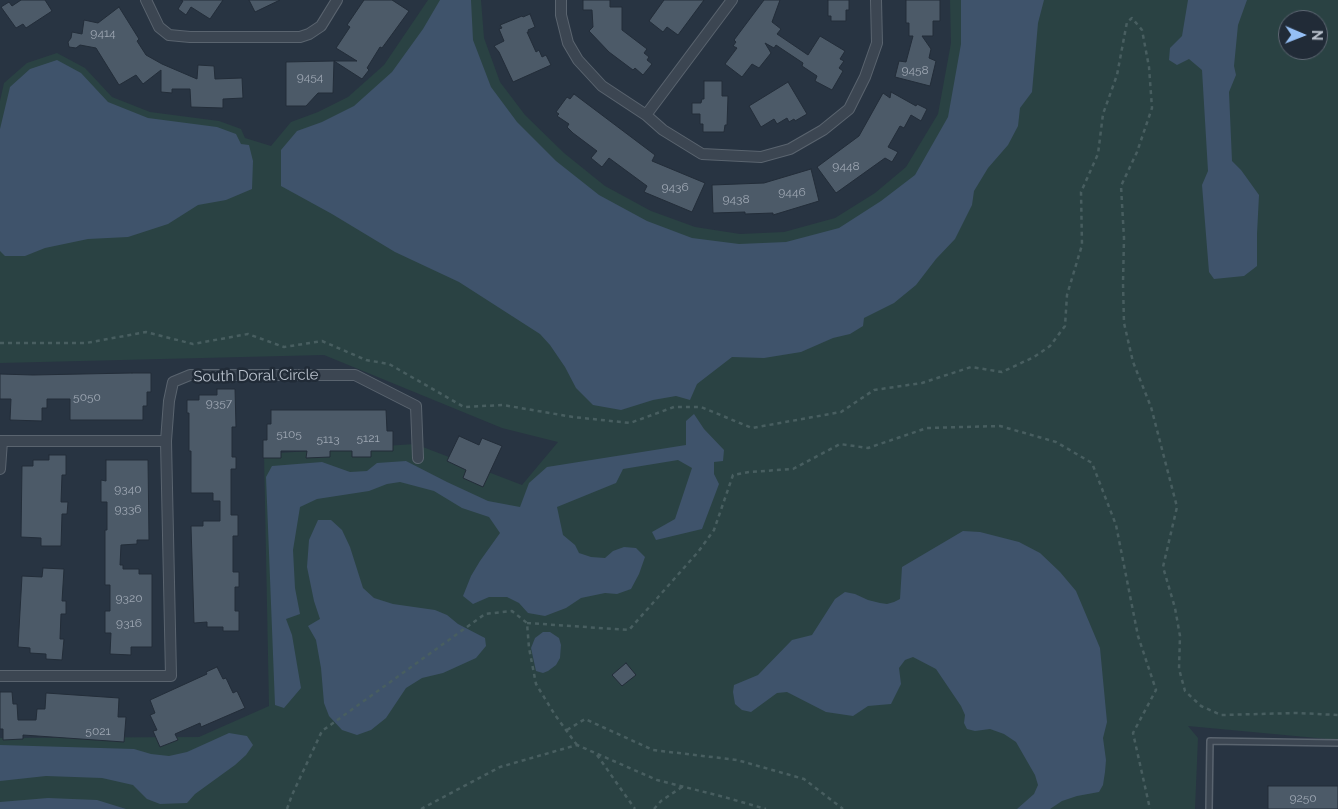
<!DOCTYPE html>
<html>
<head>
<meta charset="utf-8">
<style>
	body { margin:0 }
	#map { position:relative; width:1338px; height:809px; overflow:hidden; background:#283442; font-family:Raleway,sans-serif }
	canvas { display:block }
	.north { position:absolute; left:1278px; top:10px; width:50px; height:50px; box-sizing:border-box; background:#212b37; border:1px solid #5e6773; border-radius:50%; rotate:91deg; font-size:14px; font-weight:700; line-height:20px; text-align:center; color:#b9c1cc }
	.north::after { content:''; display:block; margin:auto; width:18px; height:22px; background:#95bff5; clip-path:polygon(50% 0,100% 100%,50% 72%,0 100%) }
</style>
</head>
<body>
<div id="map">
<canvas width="1338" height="809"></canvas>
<div class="north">N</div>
</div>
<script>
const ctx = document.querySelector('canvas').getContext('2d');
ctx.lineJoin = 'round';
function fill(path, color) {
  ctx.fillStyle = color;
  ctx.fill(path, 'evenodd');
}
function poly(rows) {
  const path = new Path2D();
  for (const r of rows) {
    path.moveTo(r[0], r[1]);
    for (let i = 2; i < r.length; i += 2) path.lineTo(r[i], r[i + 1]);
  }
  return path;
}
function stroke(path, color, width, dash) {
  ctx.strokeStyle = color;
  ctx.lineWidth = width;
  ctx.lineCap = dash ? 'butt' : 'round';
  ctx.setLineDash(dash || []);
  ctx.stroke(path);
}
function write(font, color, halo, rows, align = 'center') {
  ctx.font = font + ' Raleway,sans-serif';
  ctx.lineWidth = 5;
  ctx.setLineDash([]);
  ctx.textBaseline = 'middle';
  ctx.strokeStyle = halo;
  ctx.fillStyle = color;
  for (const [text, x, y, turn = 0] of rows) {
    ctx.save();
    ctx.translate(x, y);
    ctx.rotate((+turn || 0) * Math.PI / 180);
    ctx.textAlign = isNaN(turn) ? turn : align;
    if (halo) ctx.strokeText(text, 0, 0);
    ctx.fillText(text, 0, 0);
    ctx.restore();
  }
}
fill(poly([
	[428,0,481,0,484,38,500,82,525,115,564,153,605,186,651,211,695,227,740,234,784,232,835,218,875,193,906,167,938,114,951,43,950,0,1338,0,1338,740,1188,726,1198,738,1195,809,0,809,0,738,199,737,269,706,264,454,415,444,522,485,558,442,502,428,324,355,0,363,0,101,4,83,27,63,57,53,85,68,112,97,150,112,219,121,241,129,245,138,271,146,291,122,318,112,348,97,384,65],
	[1288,20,1318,20,1318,50,1288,50]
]), '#2a4243');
fill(poly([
	[440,0,471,0,473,40,491,87,517,122,556,161,599,195,647,221,692,238,739,244,786,242,839,228,881,201,915,175,948,117,961,44,961,0,1044,0,1038,23,1032,92,1020,108,1018,126,1008,145,988,168,974,191,972,205,955,239,936,259,916,285,894,303,864,318,863,326,850,334,833,338,801,352,764,358,732,357,697,384,690,400,676,396,653,400,621,410,593,405,576,388,565,367,550,345,540,334,459,282,395,252,332,214,281,186,281,150,297,131,322,122,354,106,392,72,423,29],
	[1188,0,1247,0,1238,25,1234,66,1236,75,1229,92,1232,161,1241,170,1259,195,1257,234,1257,266,1244,276,1214,279,1209,272,1202,185,1208,171,1202,70,1189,59,1177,65,1169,60,1170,48,1182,36],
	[57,60,81,73,108,102,148,118,217,127,236,134,241,144,249,145,253,161,252,189,226,200,198,205,168,224,128,237,88,239,45,248,25,256,5,256,0,251,0,129,10,87,30,69],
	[694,414,704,429,724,450,723,461,714,462,714,474,719,484,702,529,656,540,652,532,675,519,692,468,678,460,623,469,616,483,557,507,563,535,575,545,579,553,591,557,605,558,613,551,624,547,636,548,645,557,639,574,631,589,617,594,605,593,581,598,566,608,545,616,528,613,519,603,507,597,489,597,473,604,463,596,471,576,480,561,500,533,489,517,462,508,434,491,400,482,387,484,369,491,317,499,300,507,293,550,295,588,300,614,286,619,292,635,301,688,284,708,275,705,266,477,272,466,322,462,350,472,367,471,377,463,406,461,447,482,488,501,520,507,529,483,547,467,686,445,686,421],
	[318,520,331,520,342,530,350,547,363,588,374,598,393,604,435,610,447,615,458,624,485,638,486,646,476,658,443,673,422,678,406,688,386,718,371,730,357,735,342,730,329,716,324,703,321,668,316,640,308,626,320,619,314,601,307,567,309,540],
	[963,531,980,532,1019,542,1040,553,1060,572,1076,591,1100,648,1107,722,1103,738,1106,760,1105,772,1103,785,1099,792,1077,796,1062,801,1050,809,1017,809,1034,794,1038,785,1035,775,1016,742,1004,734,990,729,975,731,967,729,964,723,965,715,961,706,936,669,913,657,905,660,899,668,901,684,891,704,868,706,853,716,826,712,787,692,777,693,751,712,742,710,735,704,733,692,734,685,758,675,792,640,812,635,835,599,845,592,855,594,868,600,880,603,887,604,894,602,900,599,902,567],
	[543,632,550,632,559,638,561,645,560,658,556,665,548,671,543,673,536,671,531,648,535,638],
	[229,733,247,736,253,745,246,755,235,765,195,794,187,803,160,804,147,799,133,785,102,778,46,776,0,781,0,745,134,749,151,754,169,756,187,752],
	[48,798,97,800,126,809,0,809,0,802]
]), '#3f536b');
const building = poly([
	[21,0,45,0,52,11,26,28,23,24,16,28,1,7,9,2,12,6,21,0],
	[181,0,223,0,210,19,191,7,186,15,178,9,183,1,181,0],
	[249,0,280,0,255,12,249,0],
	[364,0,392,0,409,11,382,48,380,47,367,68,369,70,362,79,334,61,357,61,336,48,350,27,347,25,364,0],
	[583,0,610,0,610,7,622,7,622,30,647,49,644,53,649,57,647,60,652,64,643,75,635,68,633,70,609,52,589,31,593,27,592,10,583,10,583,0],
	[664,0,704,0,678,35,667,27,663,32,649,21,664,0],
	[764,0,780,0,772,22,781,29,777,34,808,55,820,36,845,51,840,59,844,61,839,68,843,71,832,90,815,81,817,76,802,66,803,63,776,45,774,48,765,43,771,53,759,68,752,64,742,77,725,64,737,48,733,46,736,42,734,40,764,0],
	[828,0,849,0,849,10,846,10,846,21,831,21,831,16,828,16,828,0],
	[906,0,940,0,940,21,933,21,933,36,922,36,931,49,929,58,936,61,930,86,895,77,899,61,906,62,913,36,909,36,909,23,906,23,906,0],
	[119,7,139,39,137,41,146,55,162,64,197,79,198,65,214,66,215,79,242,78,243,98,223,99,223,108,191,107,190,89,172,89,172,93,161,92,161,70,143,84,136,75,119,85,96,48,80,45,76,48,69,47,68,42,71,38,72,32,82,34,84,20,98,23,119,7],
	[530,14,535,27,528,30,529,32,527,32,536,52,539,50,542,57,546,55,551,65,513,82,499,52,494,46,504,41,499,29,502,28,500,25,522,16,523,17,530,14],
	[334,61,333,93,318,93,306,106,286,106,286,62,334,61],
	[704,81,722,81,722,96,728,96,727,125,725,125,724,132,703,132,703,124,700,124,700,114,692,114,692,103,701,103,702,99,704,99,704,81],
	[788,82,807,114,795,121,794,119,789,122,787,118,777,124,774,119,761,127,749,106,788,82],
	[891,92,916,106,917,104,927,109,921,121,911,115,904,128,900,126,888,147,898,152,892,162,885,158,836,193,817,167,859,136,883,93,890,98,891,92],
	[574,94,655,155,652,161,705,183,692,212,644,192,647,186,609,158,602,167,591,158,597,151,573,133,567,127,569,124,557,116,559,114,556,112,567,97,570,99,574,94],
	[811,169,819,201,773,215,773,213,745,214,745,212,713,213,712,185,764,183,811,169],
	[132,373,151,373,151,392,147,392,147,406,143,406,143,420,70,420,70,399,47,399,47,408,42,408,42,421,10,420,11,399,0,399,0,374,33,375,132,373],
	[217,389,235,389,236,427,232,427,232,457,236,457,236,469,231,469,231,515,238,515,238,536,233,536,233,572,239,572,239,587,235,587,235,611,239,611,239,631,223,631,223,627,207,627,207,622,194,623,191,526,203,526,203,521,220,521,220,501,213,501,213,493,191,493,191,451,189,451,189,413,187,413,187,400,199,400,199,395,217,395,217,389],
	[271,410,386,410,387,431,393,431,393,451,371,451,371,457,352,457,352,451,330,451,330,457,306,458,307,451,281,451,281,458,263,458,263,440,267,440,267,424,271,424,271,410],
	[459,436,479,445,482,438,502,446,483,487,463,478,466,470,447,461,459,436],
	[49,455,66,455,66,475,62,475,61,502,68,502,67,514,62,514,61,546,41,546,41,538,21,537,22,466,33,466,33,460,49,460,49,455],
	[106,460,148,460,149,540,137,540,137,544,121,545,120,565,123,565,123,569,139,569,139,574,152,574,152,647,131,647,131,655,110,654,111,633,105,633,105,611,110,611,110,585,105,585,105,530,107,530,107,502,101,502,101,480,106,481,106,460],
	[43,568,64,569,62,601,66,601,66,614,61,614,60,639,64,639,62,660,46,659,46,654,30,653,30,648,18,647,22,576,42,577,43,568],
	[626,663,636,675,622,686,612,675,626,663],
	[217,667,223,679,226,678,233,693,237,691,245,708,201,727,200,723,175,734,178,740,160,747,153,731,157,730,150,715,155,713,150,700,207,674,206,672,217,667],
	[0,692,12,692,13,704,17,704,18,720,36,720,37,709,45,709,46,693,119,698,118,717,126,717,124,742,23,735,23,739,3,740,3,729,0,729,0,692],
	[1268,786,1338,786,1338,809,1268,809,1268,786]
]);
fill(building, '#4c5a68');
stroke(building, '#232d39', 1);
const service = poly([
	[1209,809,1210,741,1338,743]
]);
const minor = poly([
	[146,0,159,27,169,35,190,37,300,37,309,34,321,26,337,0],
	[561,0,561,15,568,43,578,60,602,86,646,115,663,130,702,154,761,157,790,149,823,130,849,109,865,77,877,43,876,0],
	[646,115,732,0],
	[0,441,166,441],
	[0,469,2,441],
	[0,676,171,676,166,441,169,401,173,382,190,375,355,375,416,406,418,458]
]);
stroke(service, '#5a646f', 8);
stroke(minor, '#5a646f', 12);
stroke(poly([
	[0,343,86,343,146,332,193,344,248,334,284,347,322,341,366,360,389,364,464,407,503,405,573,417,630,423,674,407,701,407,752,428,841,412,874,390,922,383,971,367,1002,372,1034,357,1050,346,1065,326,1067,295,1082,245,1081,192,1098,154,1103,114,1117,75,1127,22,1132,18,1142,30,1149,67,1152,108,1137,152,1121,186,1124,238,1123,283,1124,323,1133,362,1151,407,1177,507,1163,567,1175,608,1180,636,1179,669,1185,691,1201,706,1221,715,1297,713,1338,715],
	[527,623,629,630,698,552,714,530,733,475,749,472,793,469,840,444,868,448,927,428,1000,426,1056,442,1092,463,1116,525,1138,636,1156,690,1133,733,1150,809],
	[567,730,585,719,653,750,737,760,804,779,843,809],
	[597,755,635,809],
	[287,809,292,795,322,731,485,614,512,611,527,623,529,648,536,684,555,715,577,745],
	[421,809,500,767,577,745,657,780,724,797,766,809],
	[654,809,661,801,682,787]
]), '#485e60', 2.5, [4, 4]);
stroke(service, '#3c4652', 5);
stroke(minor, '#3c4652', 10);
write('12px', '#9ea7b3', null, [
	["9414",103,33],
	["9458",915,70],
	["9454",310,77],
	["9448",846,166],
	["9436",675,187],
	["9446",792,192],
	["9438",736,199],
	["5050",87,397],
	["9357",219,403],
	["5105",289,434],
	["5121",368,438],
	["5113",328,439],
	["9340",128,489],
	["9336",128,509],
	["9320",129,598],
	["9316",129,623],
	["5021",98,731],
	["9250",1303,798]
]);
write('15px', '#b9c1cc', '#212b37', [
	["South Doral Circle",256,376,-1]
]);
</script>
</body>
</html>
